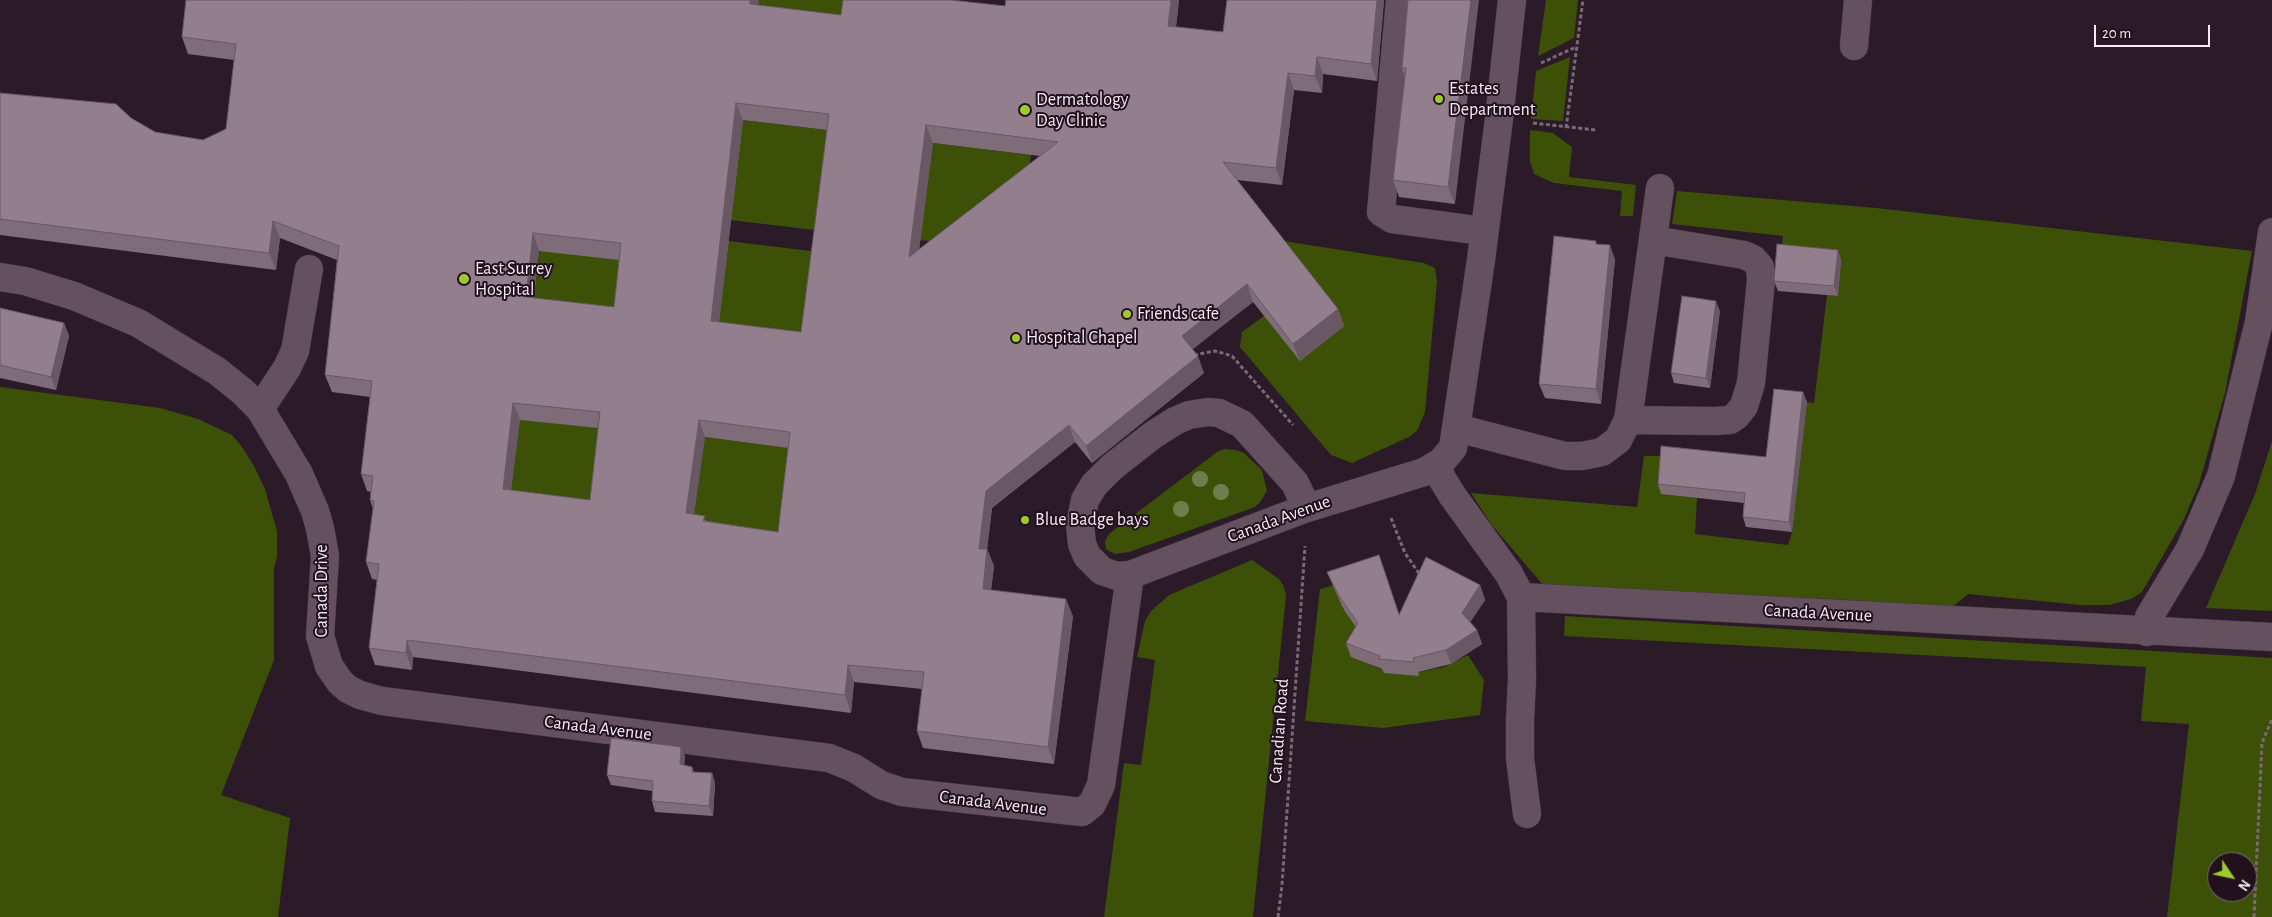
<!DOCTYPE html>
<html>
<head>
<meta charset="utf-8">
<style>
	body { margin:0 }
	#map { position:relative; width:2272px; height:917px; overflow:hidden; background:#2b1a27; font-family:"Alegreya Sans",sans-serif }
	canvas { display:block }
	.north { position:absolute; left:2207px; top:852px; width:50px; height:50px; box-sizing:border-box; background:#21111d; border:1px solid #766873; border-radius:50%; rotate:124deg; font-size:14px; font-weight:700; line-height:20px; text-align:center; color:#f6ebf3 }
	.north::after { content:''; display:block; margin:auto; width:18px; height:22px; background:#9eca2f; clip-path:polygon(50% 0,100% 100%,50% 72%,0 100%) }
	.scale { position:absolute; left:2094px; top:25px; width:116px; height:22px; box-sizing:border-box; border:2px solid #f6ebf3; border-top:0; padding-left:6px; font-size:15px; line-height:18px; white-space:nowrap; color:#f6ebf3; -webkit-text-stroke:4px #21111d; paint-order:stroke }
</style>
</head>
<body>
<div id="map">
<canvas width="2272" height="917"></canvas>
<div class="north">N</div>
<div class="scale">20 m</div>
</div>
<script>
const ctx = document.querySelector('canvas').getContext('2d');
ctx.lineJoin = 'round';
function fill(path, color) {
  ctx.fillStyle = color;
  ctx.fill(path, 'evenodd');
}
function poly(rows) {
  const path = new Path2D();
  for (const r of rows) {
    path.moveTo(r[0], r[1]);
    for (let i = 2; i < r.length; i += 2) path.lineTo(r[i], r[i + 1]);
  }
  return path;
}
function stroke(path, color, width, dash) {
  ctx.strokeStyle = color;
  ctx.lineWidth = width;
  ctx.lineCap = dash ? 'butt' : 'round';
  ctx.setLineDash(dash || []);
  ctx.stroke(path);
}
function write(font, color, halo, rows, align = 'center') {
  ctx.font = font + ' "Alegreya Sans",sans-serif';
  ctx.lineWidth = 4;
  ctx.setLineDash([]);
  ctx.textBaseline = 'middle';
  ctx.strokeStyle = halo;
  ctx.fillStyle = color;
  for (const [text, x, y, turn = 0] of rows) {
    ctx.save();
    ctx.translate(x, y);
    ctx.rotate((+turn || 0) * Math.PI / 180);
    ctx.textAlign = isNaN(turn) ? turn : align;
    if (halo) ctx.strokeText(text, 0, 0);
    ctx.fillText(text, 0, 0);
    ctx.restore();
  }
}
fill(poly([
	[759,0,851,0,847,32,756,21],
	[1546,0,1578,0,1574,38,1538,56],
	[1570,57,1563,121,1531,119,1536,71],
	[743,120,835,131,823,231,730,220],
	[1530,130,1553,133,1572,147,1569,177,1636,185,1633,216,1620,216,1622,191,1554,183,1534,174,1530,161],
	[933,143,1031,155,1027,188,954,244,920,240],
	[1677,191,1876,208,2252,251,2225,393,2199,484,2184,519,2142,592,2131,599,2110,605,2081,605,1968,594,1951,608,1833,599,1544,586,1491,524,1471,493,1637,507,1644,456,1665,456,1697,498,1695,534,1788,545,1792,532,1807,402,1814,403,1827,295,1838,296,1781,254,1783,236,1672,224],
	[631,229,619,327,532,314,540,247],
	[1277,240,1424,263,1435,268,1437,281,1425,412,1417,431,1409,437,1352,463,1331,455,1240,347,1242,332,1264,316],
	[728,241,819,252,808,349,717,338],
	[0,387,160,408,198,419,232,435,242,447,254,466,265,489,277,531,277,557,274,568,274,660,221,795,290,818,278,917,0,917],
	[520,420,607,425,596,518,509,506],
	[705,437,797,449,785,543,692,530],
	[2272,441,2272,611,2206,608,2255,494],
	[1224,449,1236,450,1244,453,1262,470,1267,491,1260,502,1255,507,1129,552,1115,554,1106,549,1105,541,1109,534,1217,452],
	[1252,560,1279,579,1284,587,1286,596,1253,917,1104,917,1124,763,1141,765,1155,660,1137,657,1145,621,1151,611,1169,595],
	[1334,585,1344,610,1357,626,1352,656,1380,669,1413,673,1444,667,1468,655,1484,680,1480,715,1383,728,1305,721,1320,589],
	[1565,616,2272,658,2272,917,2167,917,2189,724,2141,721,2146,667,1564,636],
	[2217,862,2247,862,2247,892,2217,892]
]), '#3d5007');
const minor = poly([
	[1400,0,1381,212,1392,219,1483,231],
	[1854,46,1858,0],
	[309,269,295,351,287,368,260,409,299,474,315,511,320,528,325,556,320,636,329,666,340,682,348,689,360,695,382,701,829,758,854,768,881,785,902,792,1082,812,1092,804,1101,785,1130,575,1304,509,1424,472,1441,462,1453,448,1481,260,1499,119,1512,0],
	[0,277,25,281,74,296,138,323,217,371,242,391,260,409],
	[1628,420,1714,421,1730,420,1736,416,1744,406,1751,383,1761,280,1760,267,1753,259,1744,255,1653,240],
	[1457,428,1565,456,1582,456,1602,452,1618,440,1628,420,1660,188],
	[1435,467,1452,495,1509,574,1521,597,2272,637],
	[1130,575,1117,576,1102,571,1087,556,1082,544,1080,525,1085,500,1094,485,1112,467,1153,435,1175,421,1189,415,1208,412,1219,413,1242,424,1295,483,1302,498,1304,509],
	[1521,597,1522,680,1520,720,1520,758,1527,814],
	[2147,632,2149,617,2190,549,2221,476,2259,322,2272,232]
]);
stroke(minor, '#453842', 29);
stroke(poly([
	[1541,63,1576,47],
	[1533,123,1596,130],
	[1566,128,1583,0],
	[1194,355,1215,351,1232,356,1293,425],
	[1391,518,1405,553,1420,575],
	[1278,917,1282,885,1305,546],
	[2254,917,2262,743,2272,719]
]), '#796a75', 3, [4, 2.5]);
stroke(minor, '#64505f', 28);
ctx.fillStyle = '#727d4e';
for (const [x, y] of [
	[1200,479],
	[1221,492],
	[1181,509]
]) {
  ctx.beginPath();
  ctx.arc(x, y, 8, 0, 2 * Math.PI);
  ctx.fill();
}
fill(poly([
	[186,0,759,0,758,5,841,15,1005,6,1006,0,1179,0,1176,27,1223,32,1227,0,1384,0,1377,81,1323,74,1322,93,1294,90,1282,185,1237,180,1338,309,1344,326,1300,361,1253,302,1192,349,1204,373,1092,463,1075,442,992,508,987,549,994,566,991,590,1073,616,1054,764,923,748,917,731,922,689,854,682,851,713,413,657,412,670,375,665,369,648,377,580,372,579,366,562,373,509,370,500,371,492,367,491,361,474,370,397,332,392,325,375,337,260,280,238,276,270,0,235,0,93,131,118,155,132,203,140,226,129,234,60,188,54,182,37],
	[743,120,827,130,801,332,719,322],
	[933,143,1040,156,919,250],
	[539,251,619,260,614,307,534,298],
	[520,420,598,428,590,500,511,490],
	[705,437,788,448,778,532,707,521,694,514],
	[1408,0,1455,204,1399,197,1393,180,1405,77,1402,68],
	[1598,244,1615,259,1601,404,1545,398,1539,384],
	[1838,250,1841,260,1838,296,1778,291,1774,281],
	[0,308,64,323,69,336,56,390,0,378],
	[1720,311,1710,388,1674,383,1671,373],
	[1803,392,1807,402,1792,532,1746,527,1743,517,1744,503,1661,494,1658,484,1766,457],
	[1384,569,1399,614,1480,585,1485,600,1470,622,1477,630,1482,644,1451,664,1418,672,1419,676,1384,673,1382,669,1351,657,1346,643,1356,627,1344,610,1333,586,1327,572],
	[681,747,685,757,684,765,692,767,694,772,712,773,715,783,713,816,655,812,652,801,652,791,611,785,607,775]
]), '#7e6c79');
fill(poly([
	[750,0,759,0,756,21,750,4],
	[1171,0,1179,0,1174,43,1168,26],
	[1377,0,1384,0,1377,81,1371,64],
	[1471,0,1479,0,1455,204,1448,187],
	[1317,57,1323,74,1322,93,1315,76],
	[1288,73,1294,90,1282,185,1276,168],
	[736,103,743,120,717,338,711,321],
	[926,125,933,143,916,274,909,257],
	[273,221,280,238,276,270,269,253],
	[533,233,539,251,532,314,526,297],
	[1610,245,1615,259,1601,404,1596,389],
	[1838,250,1841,260,1838,296,1834,286],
	[1247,284,1253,302,1188,353,1182,336],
	[1716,301,1720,311,1710,388,1706,378],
	[1338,309,1344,326,1300,361,1293,344],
	[64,323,69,336,56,390,51,377],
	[1198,356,1204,373,1092,463,1086,446],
	[1803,392,1807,402,1792,532,1789,522],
	[513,403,520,420,509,506,503,489],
	[699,420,705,437,692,530,686,513],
	[1069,425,1075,442,992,508,987,549,994,566,989,606,983,589,979,549,986,491],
	[1379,555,1384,569,1404,629,1399,615],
	[1480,585,1485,600,1467,627,1462,613],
	[1066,599,1073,616,1054,764,1048,747],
	[1477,630,1482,644,1451,664,1446,650],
	[407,640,413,657,412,670,406,653],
	[848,665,854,682,851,713,845,695],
	[681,747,685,757,683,774,680,764],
	[712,773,715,783,713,816,709,806]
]), '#675863');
const building = poly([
	[186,0,750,0,750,4,841,15,843,0,951,0,1005,6,1006,0,1171,0,1168,26,1223,32,1227,0,1377,0,1371,64,1317,57,1315,76,1288,73,1276,168,1223,162,1338,309,1293,344,1247,284,1182,336,1198,356,1086,446,1069,425,986,491,979,549,987,549,983,589,1066,599,1048,747,917,731,924,672,848,665,845,695,407,640,406,653,369,648,379,564,366,562,374,501,370,500,373,476,361,474,372,381,325,375,339,246,273,221,269,253,0,219,0,93,116,104,131,118,155,132,203,140,226,129,236,44,182,37,186,0],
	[736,103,829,114,801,332,711,321,736,103],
	[926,125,1058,142,909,257,926,125],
	[533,233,621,243,614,307,526,297,533,233],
	[513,403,600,412,590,500,503,489,513,403],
	[699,420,790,432,778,532,703,521,705,516,686,513,699,420],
	[1408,0,1471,0,1448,187,1393,180,1406,68,1402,68,1408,0],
	[1554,236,1596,241,1596,244,1610,245,1596,389,1539,384,1554,236],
	[1777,244,1838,250,1834,286,1774,281,1777,244],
	[1682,296,1716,301,1706,378,1671,373,1682,296],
	[0,308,64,323,51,377,0,365,0,308],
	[1774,389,1803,392,1789,522,1743,517,1745,493,1658,484,1661,446,1766,457,1774,389],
	[1379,555,1399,615,1426,557,1480,585,1462,613,1477,630,1446,650,1413,658,1414,662,1379,659,1380,656,1346,643,1358,623,1339,596,1327,572,1379,555],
	[611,738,681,747,680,764,692,767,692,772,712,773,709,806,652,801,653,781,607,775,611,738]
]);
fill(building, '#937e8d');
stroke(building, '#675863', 1);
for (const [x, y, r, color] of [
	[1439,99,5,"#9eca2f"],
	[1025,110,6,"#9eca2f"],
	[464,279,6,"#9eca2f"],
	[1127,314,5,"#9eca2f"],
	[1016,338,5,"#9eca2f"],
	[1025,520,5,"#9eca2f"]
]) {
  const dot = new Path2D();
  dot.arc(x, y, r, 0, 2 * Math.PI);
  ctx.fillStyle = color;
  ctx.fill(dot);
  stroke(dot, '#21111d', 2);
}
write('18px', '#f6ebf3', '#21111d', [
	["Estates",1449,89],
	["Department",1449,110],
	["Dermatology",1036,100],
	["Day Clinic",1036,121],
	["East Surrey",475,269],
	["Hospital",475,290],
	["Friends cafe",1137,314],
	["Hospital Chapel",1026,338],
	["Blue Badge bays",1035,520]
], 'left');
write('18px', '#f6ebf3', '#21111d', [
	["Canada Avenue",1279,519,-20],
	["Canada Drive",322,591,-90],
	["Canada Avenue",1818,613,3],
	["Canada Avenue",598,728,7],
	["Canadian Road",1279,731,-86],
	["Canada Avenue",993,803,7]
]);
</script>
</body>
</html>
